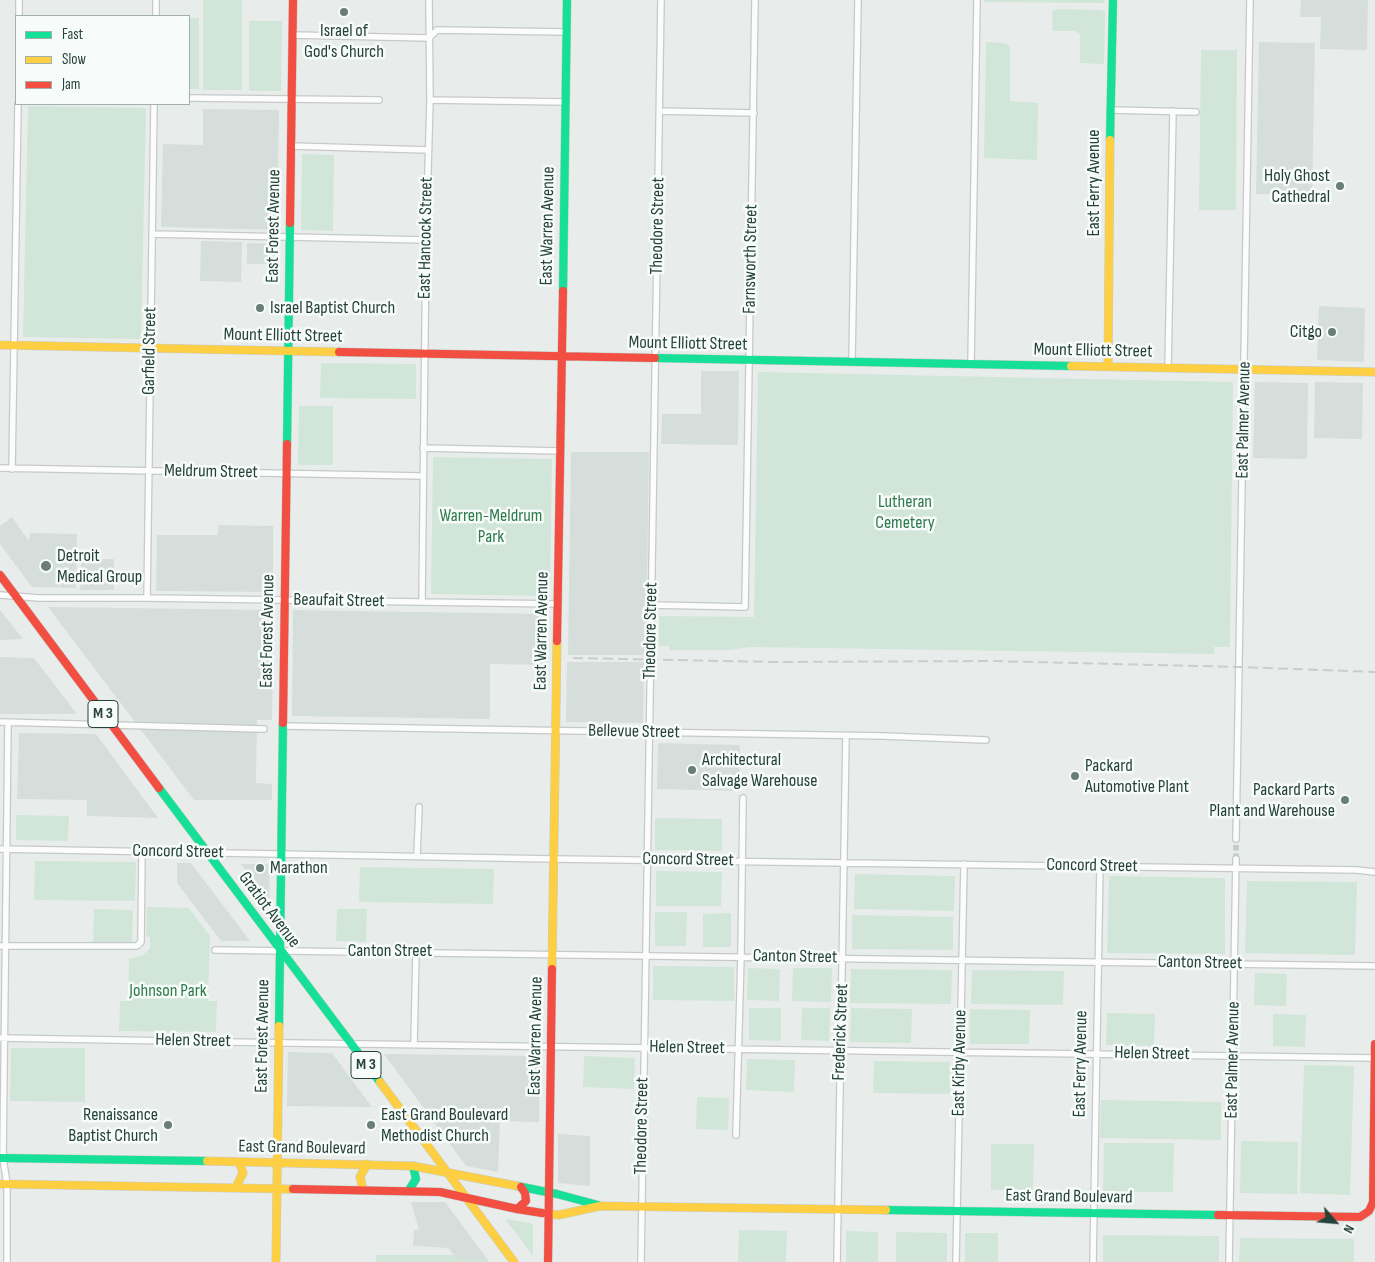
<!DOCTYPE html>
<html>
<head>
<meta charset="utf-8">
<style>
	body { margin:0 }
	#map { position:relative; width:1375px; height:1262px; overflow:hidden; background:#e8edeb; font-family:"Sofia Sans Condensed",sans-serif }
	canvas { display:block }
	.legend { position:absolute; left:15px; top:15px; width:175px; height:90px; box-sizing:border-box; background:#f7fbf9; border:1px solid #a3b1ad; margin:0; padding:6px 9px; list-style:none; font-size:15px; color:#24423a }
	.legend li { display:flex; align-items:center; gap:10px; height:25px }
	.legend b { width:25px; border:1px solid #a3b1ad }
	.north { position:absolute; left:1310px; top:1197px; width:50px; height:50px; -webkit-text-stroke:4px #f7fbf9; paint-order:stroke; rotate:117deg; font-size:14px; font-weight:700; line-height:20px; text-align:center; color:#24423a }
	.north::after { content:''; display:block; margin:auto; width:18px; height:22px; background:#24423a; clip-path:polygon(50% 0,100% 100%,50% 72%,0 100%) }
</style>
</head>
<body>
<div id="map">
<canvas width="1375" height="1262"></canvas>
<ul class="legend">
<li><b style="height:6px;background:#16e098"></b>Fast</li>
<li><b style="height:6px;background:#ffcf43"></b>Slow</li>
<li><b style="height:6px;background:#f24e42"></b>Jam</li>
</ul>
<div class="north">N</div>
</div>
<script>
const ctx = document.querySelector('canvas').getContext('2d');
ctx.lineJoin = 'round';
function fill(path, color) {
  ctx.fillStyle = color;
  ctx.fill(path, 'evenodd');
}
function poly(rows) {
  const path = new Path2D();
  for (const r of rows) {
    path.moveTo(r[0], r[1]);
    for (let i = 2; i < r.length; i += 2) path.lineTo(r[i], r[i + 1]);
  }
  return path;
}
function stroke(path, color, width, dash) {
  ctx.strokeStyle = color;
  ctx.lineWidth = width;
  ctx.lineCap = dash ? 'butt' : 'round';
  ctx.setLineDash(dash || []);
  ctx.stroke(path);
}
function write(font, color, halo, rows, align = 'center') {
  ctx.font = font + ' "Sofia Sans Condensed",sans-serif';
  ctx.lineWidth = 5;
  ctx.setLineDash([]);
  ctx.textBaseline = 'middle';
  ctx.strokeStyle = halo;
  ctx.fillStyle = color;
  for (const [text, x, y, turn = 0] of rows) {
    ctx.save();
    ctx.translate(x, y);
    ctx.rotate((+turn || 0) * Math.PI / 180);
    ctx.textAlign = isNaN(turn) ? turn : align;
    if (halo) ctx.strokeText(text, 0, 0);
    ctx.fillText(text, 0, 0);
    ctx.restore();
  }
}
fill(poly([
	[1301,0,1368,0,1367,50,1320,49,1321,17,1300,17],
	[1259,42,1315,43,1312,195,1256,194],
	[203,109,279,110,277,230,161,227,163,144,203,145],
	[201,241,242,242,241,282,200,281],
	[247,243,278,244,278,264,247,264],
	[1319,306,1365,308,1364,362,1317,360],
	[701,371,739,371,738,445,661,444,662,414,701,414],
	[1255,382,1308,383,1307,459,1253,458],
	[1315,382,1363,383,1362,439,1314,438],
	[571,452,649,452,646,655,568,655],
	[12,517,29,541,30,533,77,534,76,588,32,587,0,544,0,526],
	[218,525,273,526,273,592,156,591,157,535,218,535],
	[81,559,114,559,114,590,80,590],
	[48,607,274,610,272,720,257,720,256,783,272,784,272,800,194,800],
	[0,610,23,639,0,640],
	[293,610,547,614,547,665,490,664,490,719,292,716],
	[0,657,34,658,77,714,0,714],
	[567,662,644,662,643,723,566,722],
	[19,733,96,734,158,818,87,816,87,800,17,799],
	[658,743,740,745,739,791,657,789],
	[177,863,191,863,250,941,221,941,177,883],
	[241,864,270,864,269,901],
	[288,1052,332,1053,372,1107,287,1106],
	[384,1054,540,1056,539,1122,500,1121,498,1172,466,1166],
	[558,1134,590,1136,590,1186,558,1183],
	[411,1202,445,1202,488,1260,458,1260,448,1248,413,1246,414,1230,419,1230]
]), '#d6dedb');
fill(poly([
	[203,0,242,0,242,90,203,90],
	[984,0,1104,0,1104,3,984,2],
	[1060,9,1101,10,1105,12,1104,64,1080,63,1080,34,1075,31,1053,31,1052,16,1053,10],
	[189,18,199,18,199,89,189,89],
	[249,21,282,21,281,91,249,91],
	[986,42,1004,43,1010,46,1010,101,1038,103,1037,160,984,158],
	[1201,50,1237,50,1236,210,1199,210],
	[28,106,146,108,141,339,23,337],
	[302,154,334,155,333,231,301,230],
	[321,363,416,364,416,399,320,398],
	[758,372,1233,382,1230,647,1214,647,1214,654,751,647,728,650,669,650,669,646,659,646,659,616,754,617],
	[299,406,333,406,333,465,298,465],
	[433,457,552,459,550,596,431,594],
	[16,815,69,816,68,841,16,840],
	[655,818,722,819,722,851,655,850],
	[35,861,136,862,135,901,34,900],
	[360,867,494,869,493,904,359,902],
	[656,871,722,872,721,906,656,906],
	[855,874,955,876,954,911,854,909],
	[1109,876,1225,878,1225,954,1107,953],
	[1247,881,1357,882,1355,955,1245,953],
	[147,907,189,908,210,936,208,1001,217,1001,216,1032,119,1031,120,1001,128,1001,129,959,143,955,150,948,150,937,146,936],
	[94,909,133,910,132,943,93,942],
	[337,909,367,909,366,942,336,941],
	[655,912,687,912,686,946,655,946],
	[731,913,731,947,703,947,703,914],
	[852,915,953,917,953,950,852,949],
	[653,966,734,967,734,1001,653,1000],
	[748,968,780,969,779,1001,747,1000],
	[793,968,832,968,831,1002,792,1001],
	[851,969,952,970,951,1004,850,1003],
	[972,970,1064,971,1063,1005,971,1004],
	[1255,973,1287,974,1286,1006,1254,1005],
	[749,1008,781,1008,781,1041,749,1040],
	[802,1008,830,1008,829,1041,801,1040],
	[851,1008,912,1009,911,1043,850,1042],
	[970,1009,1030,1010,1029,1044,970,1044],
	[1107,1013,1155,1014,1154,1046,1106,1045],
	[1273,1014,1306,1015,1305,1047,1273,1046],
	[11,1048,85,1048,85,1102,10,1101],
	[584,1056,635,1058,634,1089,583,1087],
	[747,1059,795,1060,794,1092,746,1090],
	[874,1061,950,1062,950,1094,873,1093],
	[1304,1065,1354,1066,1350,1195,1300,1193],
	[697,1097,729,1098,728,1130,696,1129],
	[1101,1100,1221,1102,1221,1140,1100,1138],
	[1241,1141,1298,1142,1297,1194,1240,1193],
	[1104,1143,1174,1143,1173,1192,1103,1192],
	[991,1144,1034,1144,1033,1190,991,1190],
	[507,1219,533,1224,533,1256,506,1220],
	[739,1230,787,1231,786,1262,738,1262],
	[846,1231,878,1232,878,1262,846,1262],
	[896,1232,947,1233,947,1262,896,1262],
	[965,1233,998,1233,998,1262,965,1262],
	[1103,1235,1219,1236,1219,1262,1103,1262],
	[1240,1238,1354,1239,1354,1262,1239,1262],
	[376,1255,453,1255,458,1260,488,1260,489,1262,376,1262]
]), '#d1e6d8');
stroke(poly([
	[1236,859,1236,839]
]), '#c1cbc8', 5.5, [5.5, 3]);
const street = poly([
	[19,16,19,0],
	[156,16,156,0],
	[292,35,429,38,437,30,566,32],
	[189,98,379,100],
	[430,100,565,102],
	[1110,110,1196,112],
	[660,111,754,113],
	[291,146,428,150],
	[152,234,426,240],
	[852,362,858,0],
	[971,364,977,0],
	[1168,368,1173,111],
	[423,448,560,451],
	[0,468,422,476],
	[12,469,18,104],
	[0,595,39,598,147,598,558,604],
	[147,598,154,104],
	[422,602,426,240,430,100,429,0],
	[652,605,745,607,755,0],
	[0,722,264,729],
	[282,726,883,736,986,740],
	[1236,839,1250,0],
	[0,849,554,859,1357,870,1375,872],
	[417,856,419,807],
	[0,946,137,946,141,942,142,851],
	[215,950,1375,966],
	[0,1038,289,1043,1375,1058],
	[414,1044,416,951],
	[736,1135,741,956,743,798],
	[7,1262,7,1184,3,1158,8,723],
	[641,1262,661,0],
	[837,1262,846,736],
	[956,1262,964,864],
	[1093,1262,1100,866],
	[1229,1262,1236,859]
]);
const fast = poly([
	[1110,140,1113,0],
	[563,291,567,0],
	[655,358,1071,366],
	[287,444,290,223],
	[159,788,380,1082],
	[279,1026,283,723],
	[0,1158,207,1161],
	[517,1186,557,1194,598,1205],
	[409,1190,416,1179,413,1166],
	[886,1210,1218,1215]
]);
const slow = poly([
	[0,345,339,352],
	[1071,366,1375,372],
	[1108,366,1110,140],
	[552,969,557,641],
	[380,1082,514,1262],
	[207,1161,413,1166,517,1186],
	[0,1184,293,1189],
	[236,1187,243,1173,239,1162],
	[363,1189,360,1177,367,1164],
	[542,1213,559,1215,600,1206,886,1210],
	[276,1262,279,1026]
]);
const jam = poly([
	[290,223,293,0],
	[339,352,655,358],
	[0,575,159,788],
	[557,641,563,291],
	[283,723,287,444],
	[293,1189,440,1192,517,1209,542,1213],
	[517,1209,526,1201,525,1193,521,1187],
	[1218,1215,1360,1217,1369,1211,1373,1202,1375,1044],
	[548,1262,552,969]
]);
stroke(street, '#c5cac8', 8);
stroke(fast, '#c3cbc8', 9);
stroke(slow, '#c3cbc8', 9);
stroke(jam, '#c3cbc8', 9);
stroke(street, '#fcfcfc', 5.5);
stroke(fast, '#16e098', 8);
stroke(slow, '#ffcf43', 8);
stroke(jam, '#f24e42', 8);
stroke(poly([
	[573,658,772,662,991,661,1240,667,1375,672]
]), '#c9cdcc', 2, [10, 5]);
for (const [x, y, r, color] of [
	[344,12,5,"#697e78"],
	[1340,186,5,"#697e78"],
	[260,308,5,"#697e78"],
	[1332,332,5,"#697e78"],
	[46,566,6,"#697e78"],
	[692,770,5,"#697e78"],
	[1075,776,5,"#697e78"],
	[1345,800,5,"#697e78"],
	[260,868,5,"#697e78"],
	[168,1125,5,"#697e78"],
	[371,1125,5,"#697e78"]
]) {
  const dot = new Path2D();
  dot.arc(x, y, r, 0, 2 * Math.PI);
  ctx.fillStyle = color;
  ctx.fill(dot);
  stroke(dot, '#f7fbf9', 2);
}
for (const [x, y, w] of [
	[103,714,30],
	[366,1065,30]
]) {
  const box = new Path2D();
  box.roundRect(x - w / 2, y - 13.5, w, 27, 4);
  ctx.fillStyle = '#f7fbf9';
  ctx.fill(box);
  stroke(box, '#24423a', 1);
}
write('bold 16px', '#24423a', null, [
	["M 3",103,714],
	["M 3",366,1065]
]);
write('18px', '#24423a', '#f7fbf9', [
	["Israel of",344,31,"center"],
	["God's Church",344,52,"center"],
	["Holy Ghost",1330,176,"right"],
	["Cathedral",1330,197,"right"],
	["Israel Baptist Church",270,308],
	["Citgo",1322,332,"right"],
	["Detroit",57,556],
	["Medical Group",57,577],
	["Architectural",702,760],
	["Salvage Warehouse",702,781],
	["Packard",1085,766],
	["Automotive Plant",1085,787],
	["Packard Parts",1335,790,"right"],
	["Plant and Warehouse",1335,811,"right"],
	["Marathon",270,868],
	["Renaissance",158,1115,"right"],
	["Baptist Church",158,1136,"right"],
	["East Grand Boulevard",381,1115],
	["Methodist Church",381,1136]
], 'left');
write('18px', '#24423a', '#f7fbf9', [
	["East Ferry Avenue",1094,183,-90],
	["East Forest Avenue",274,226,-89],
	["East Warren Avenue",548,226,-89],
	["Theodore Street",658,226,-89],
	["East Hancock Street",426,238,-89],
	["Farnsworth Street",751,259,-89],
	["Mount Elliott Street",283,336,1],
	["Mount Elliott Street",688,344,1],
	["Garfield Street",150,351,-89],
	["Mount Elliott Street",1093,351,1],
	["East Palmer Avenue",1244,420,-89],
	["Meldrum Street",211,472,1],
	["Beaufait Street",339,601,1],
	["East Forest Avenue",268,631,-89],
	["East Warren Avenue",542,631,-89],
	["Theodore Street",651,631,-89],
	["Bellevue Street",634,732,1],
	["Concord Street",178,852,1],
	["Concord Street",688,860,1],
	["Concord Street",1092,866,1],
	["Gratiot Avenue",269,910,53],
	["Canton Street",390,951],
	["Canton Street",795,957,1],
	["Canton Street",1200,963,1],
	["Frederick Street",841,1032,-88],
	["East Forest Avenue",263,1036,-89],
	["East Warren Avenue",536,1036,-89],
	["Helen Street",193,1041,1],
	["Helen Street",687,1048,1],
	["Helen Street",1152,1054,1],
	["East Palmer Avenue",1233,1060,-89],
	["East Kirby Avenue",960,1063,-89],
	["East Ferry Avenue",1081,1064,-89],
	["Theodore Street",642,1126,-89],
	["East Grand Boulevard",302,1148,1],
	["East Grand Boulevard",1069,1197,1]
]);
write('18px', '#2d7a4b', '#f7fbf9', [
	["Lutheran",905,502],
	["Cemetery",905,523],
	["Warren-Meldrum",491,516],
	["Park",491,537],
	["Johnson Park",168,991]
]);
</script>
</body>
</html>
